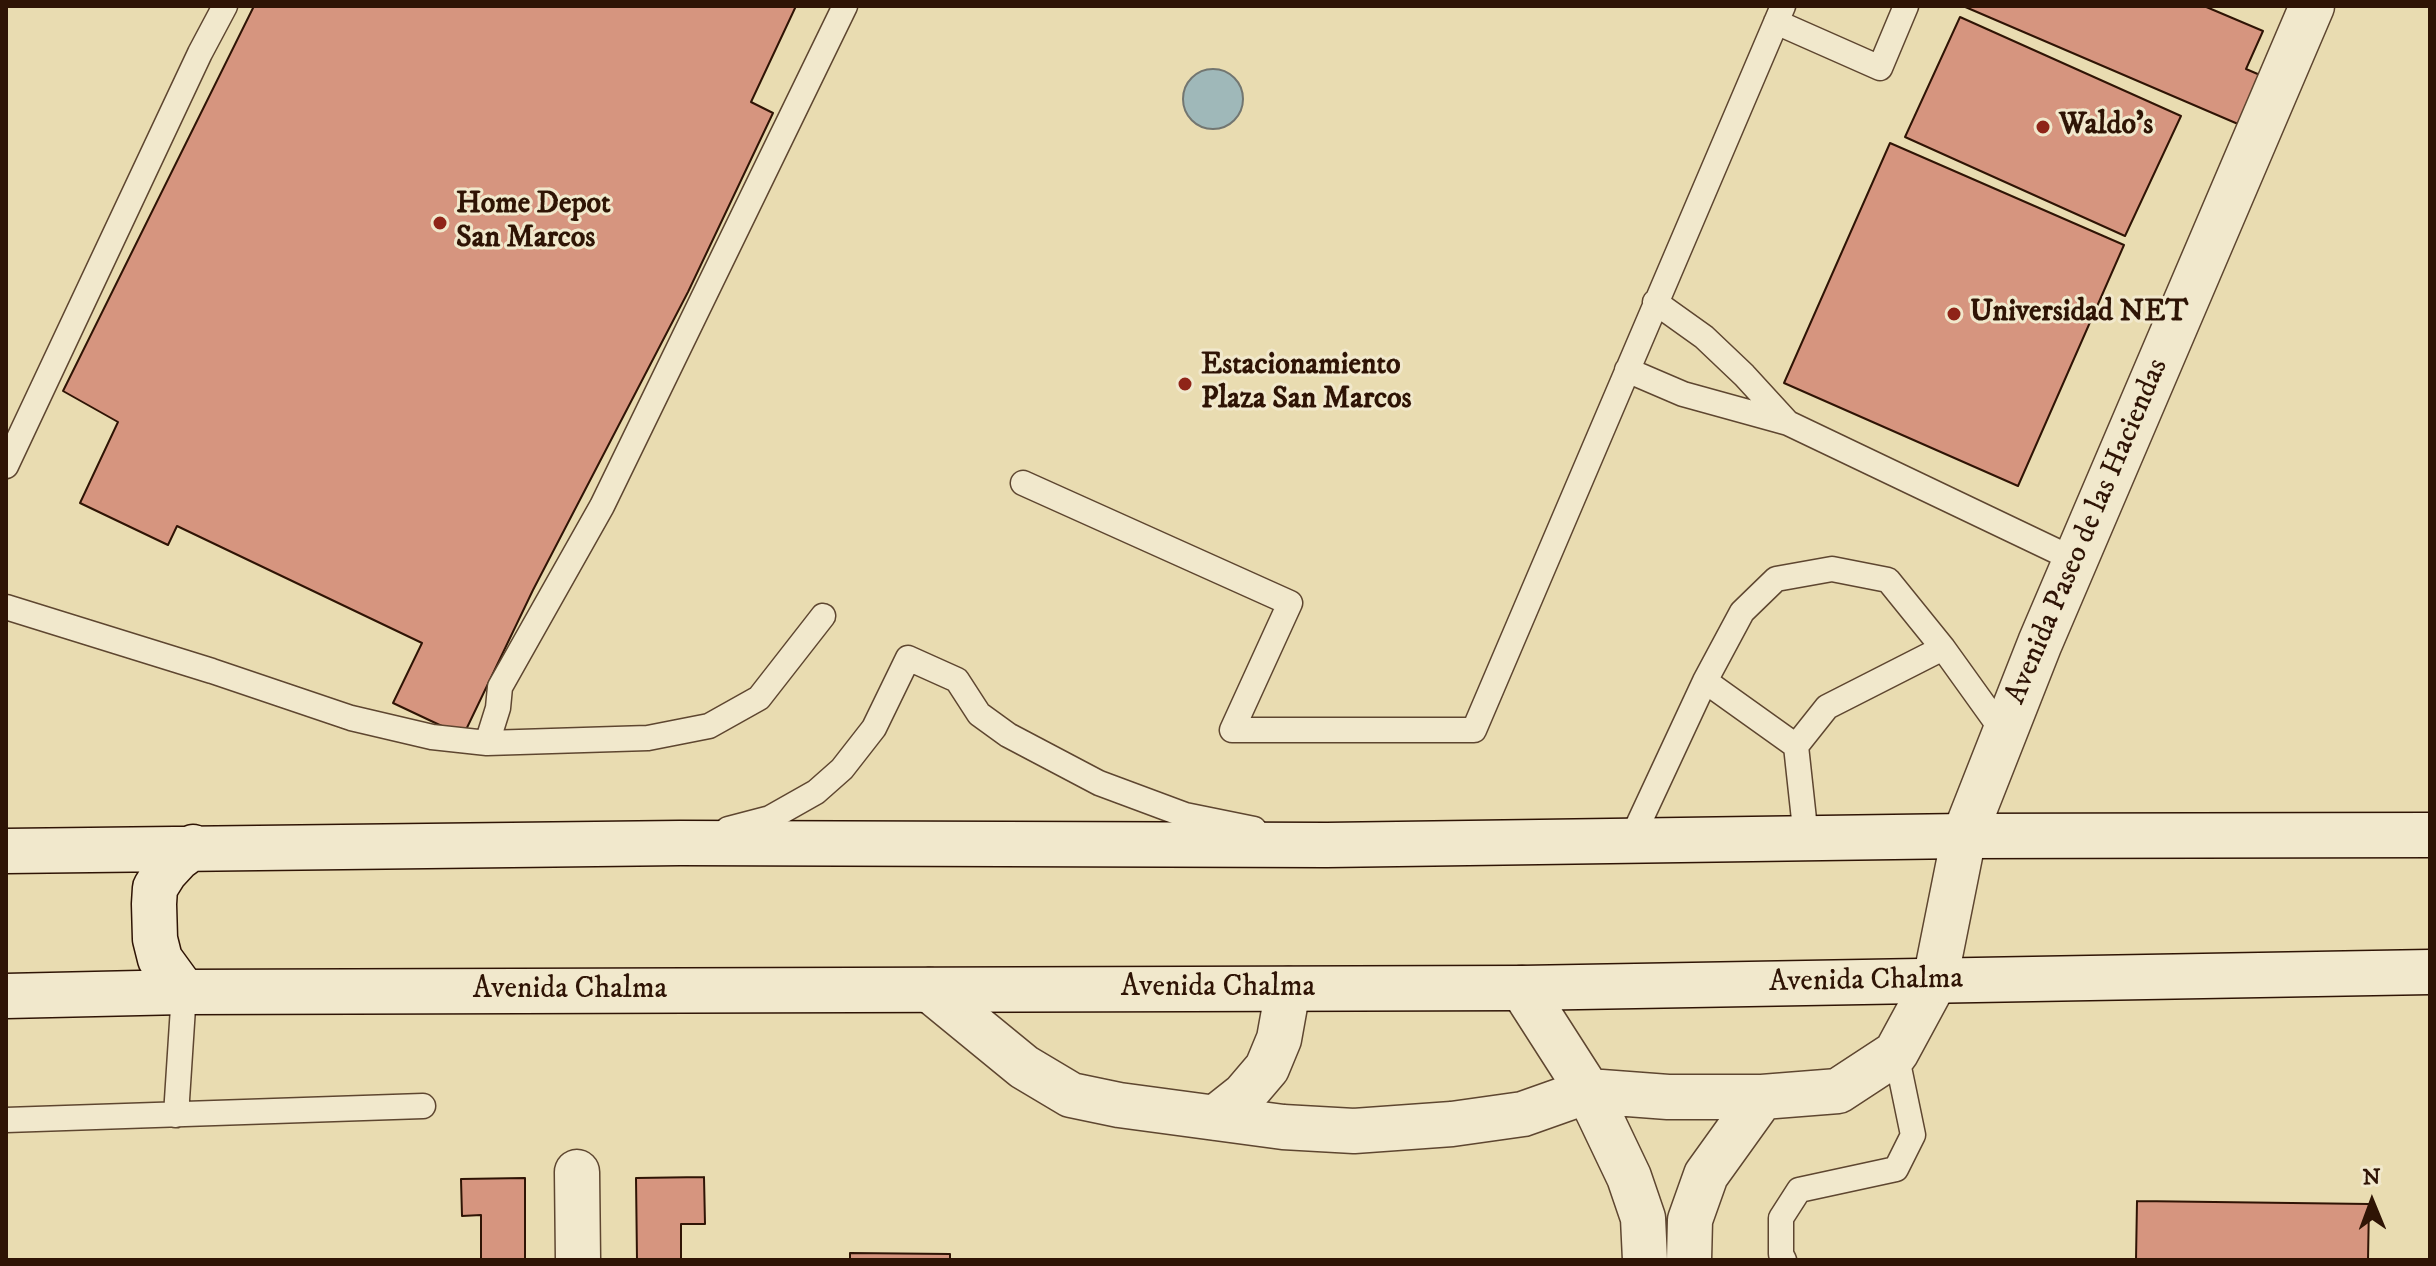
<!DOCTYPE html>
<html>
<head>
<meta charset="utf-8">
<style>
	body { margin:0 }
	#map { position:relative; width:2436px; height:1266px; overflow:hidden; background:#e9dcb1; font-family:"IM FELL DW Pica",serif }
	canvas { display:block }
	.frame { position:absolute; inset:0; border:8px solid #2f1405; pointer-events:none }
	.north { position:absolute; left:2332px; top:1162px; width:80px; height:80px; -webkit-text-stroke:6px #f1e8cc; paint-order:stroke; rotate:359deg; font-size:22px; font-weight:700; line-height:32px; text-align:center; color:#2f1405 }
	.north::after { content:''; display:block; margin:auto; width:28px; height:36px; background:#2f1405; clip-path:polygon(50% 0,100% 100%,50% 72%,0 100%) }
</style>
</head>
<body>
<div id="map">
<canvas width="2436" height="1266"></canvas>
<div class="frame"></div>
<div class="north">N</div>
</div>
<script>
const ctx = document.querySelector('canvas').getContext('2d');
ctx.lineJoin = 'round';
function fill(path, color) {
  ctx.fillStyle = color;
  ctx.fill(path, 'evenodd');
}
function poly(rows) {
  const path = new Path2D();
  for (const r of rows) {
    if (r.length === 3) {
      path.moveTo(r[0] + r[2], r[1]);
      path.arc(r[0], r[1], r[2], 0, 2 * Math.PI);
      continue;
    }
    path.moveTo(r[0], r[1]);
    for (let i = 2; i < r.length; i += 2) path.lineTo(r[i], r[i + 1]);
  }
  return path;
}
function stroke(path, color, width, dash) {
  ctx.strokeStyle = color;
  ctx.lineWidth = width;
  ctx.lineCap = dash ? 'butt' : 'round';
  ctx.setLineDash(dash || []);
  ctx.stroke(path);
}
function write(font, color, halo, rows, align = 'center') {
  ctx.font = font + ' "IM FELL DW Pica",serif';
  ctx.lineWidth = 6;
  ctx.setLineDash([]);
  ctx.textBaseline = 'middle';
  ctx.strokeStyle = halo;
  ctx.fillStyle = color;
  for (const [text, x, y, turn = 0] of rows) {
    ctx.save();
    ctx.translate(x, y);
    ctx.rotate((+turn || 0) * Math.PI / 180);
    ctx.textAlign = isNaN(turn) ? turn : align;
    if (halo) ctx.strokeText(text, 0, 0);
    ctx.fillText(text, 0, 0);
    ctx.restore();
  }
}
const water = poly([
	[1213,99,30]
]);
fill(water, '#9fb8b9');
stroke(water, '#727671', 2);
const building = poly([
	[254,6,796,6,751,102,773,113,688,292,533,590,463,736,393,703,422,643,177,526,168,545,80,503,118,422,63,391,254,6],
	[1963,6,2204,6,2263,31,2246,69,2267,78,2245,127,1963,6],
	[1960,17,2181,116,2125,236,1905,137,1960,17],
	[1890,143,2124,245,2018,486,1784,383,1890,143],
	[704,1177,705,1224,681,1224,681,1260,637,1260,636,1178,704,1177],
	[525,1178,525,1260,481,1260,481,1215,462,1216,461,1179,525,1178],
	[2137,1201,2369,1204,2368,1260,2136,1260,2137,1201],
	[850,1253,950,1254,950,1260,850,1260,850,1253]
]);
fill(building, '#d6957f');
stroke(building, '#2f1405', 2);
const service = poly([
	[1776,22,1880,68,1906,6],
	[1655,302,1704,337,1744,375,1788,423],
	[1627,370,1683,394,1788,423,2075,560],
	[6,466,200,53,225,6],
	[1023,483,1290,603,1232,730,1474,730,1783,6],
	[6,607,212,671,351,718,432,737,487,743],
	[823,616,759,698,709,726,648,738,487,743,498,708,500,687,602,506,845,6],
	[1705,681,1796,746],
	[728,829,770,818,816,792,842,769,874,728,908,658,957,680,979,714,1008,735,1099,783,1185,815,1254,829],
	[1806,838,1796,746,1827,707,1943,648],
	[1631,840,1705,681,1742,612,1776,579,1832,569,1888,580,1943,648,2004,733],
	[176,1115,184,992],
	[6,1120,423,1106],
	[1784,1260,1781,1254,1781,1218,1799,1190,1896,1169,1913,1135,1896,1053]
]);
const minor = poly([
	[930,990,1024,1067,1071,1095,1119,1105,1283,1127,1354,1131,1452,1124,1523,1114,1588,1091],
	[1215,1118,1244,1095,1267,1068,1279,1039,1288,989],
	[577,1172,578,1260]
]);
const tertiary = poly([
	[1522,988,1588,1091,1668,1097,1762,1097,1838,1091,1896,1053,1935,981,1964,836,2040,643,2312,6],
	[1588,1091,1629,1177,1643,1218,1645,1260],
	[1689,1260,1690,1220,1706,1175,1762,1097]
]);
const secondary = poly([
	[6,851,680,843,1327,845,1964,836,2430,835],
	[184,992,160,959,155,939,154,904,155,888,165,872,178,858,193,847],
	[6,996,184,992,1522,988,2430,972]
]);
stroke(service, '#5e4630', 27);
stroke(minor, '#5e4630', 47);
stroke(tertiary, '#5e4630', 47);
stroke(secondary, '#2f1405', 47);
stroke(service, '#f1e8cc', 24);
stroke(minor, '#f1e8cc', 44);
stroke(tertiary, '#f1e8cc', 44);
stroke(secondary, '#f1e8cc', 44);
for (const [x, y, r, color] of [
	[2043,127,8,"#8f2418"],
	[440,223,8,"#8f2418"],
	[1954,314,8,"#8f2418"],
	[1185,384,8,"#8f2418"]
]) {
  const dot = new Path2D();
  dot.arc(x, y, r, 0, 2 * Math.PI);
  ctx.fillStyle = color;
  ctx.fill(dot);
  stroke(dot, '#f1e8cc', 3);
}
write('bold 30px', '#2f1405', '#f1e8cc', [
	["Waldo's",2059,127],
	["Home Depot",456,206],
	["San Marcos",456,240],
	["Universidad NET",1970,314],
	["Estacionamiento",1201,367],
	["Plaza San Marcos",1201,401]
], 'left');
write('30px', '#2f1405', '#f1e8cc', [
	["Avenida Paseo de las Haciendas",2088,532,-67],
	["Avenida Chalma",1866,982,-1],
	["Avenida Chalma",1218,989],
	["Avenida Chalma",570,991]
]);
</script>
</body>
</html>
